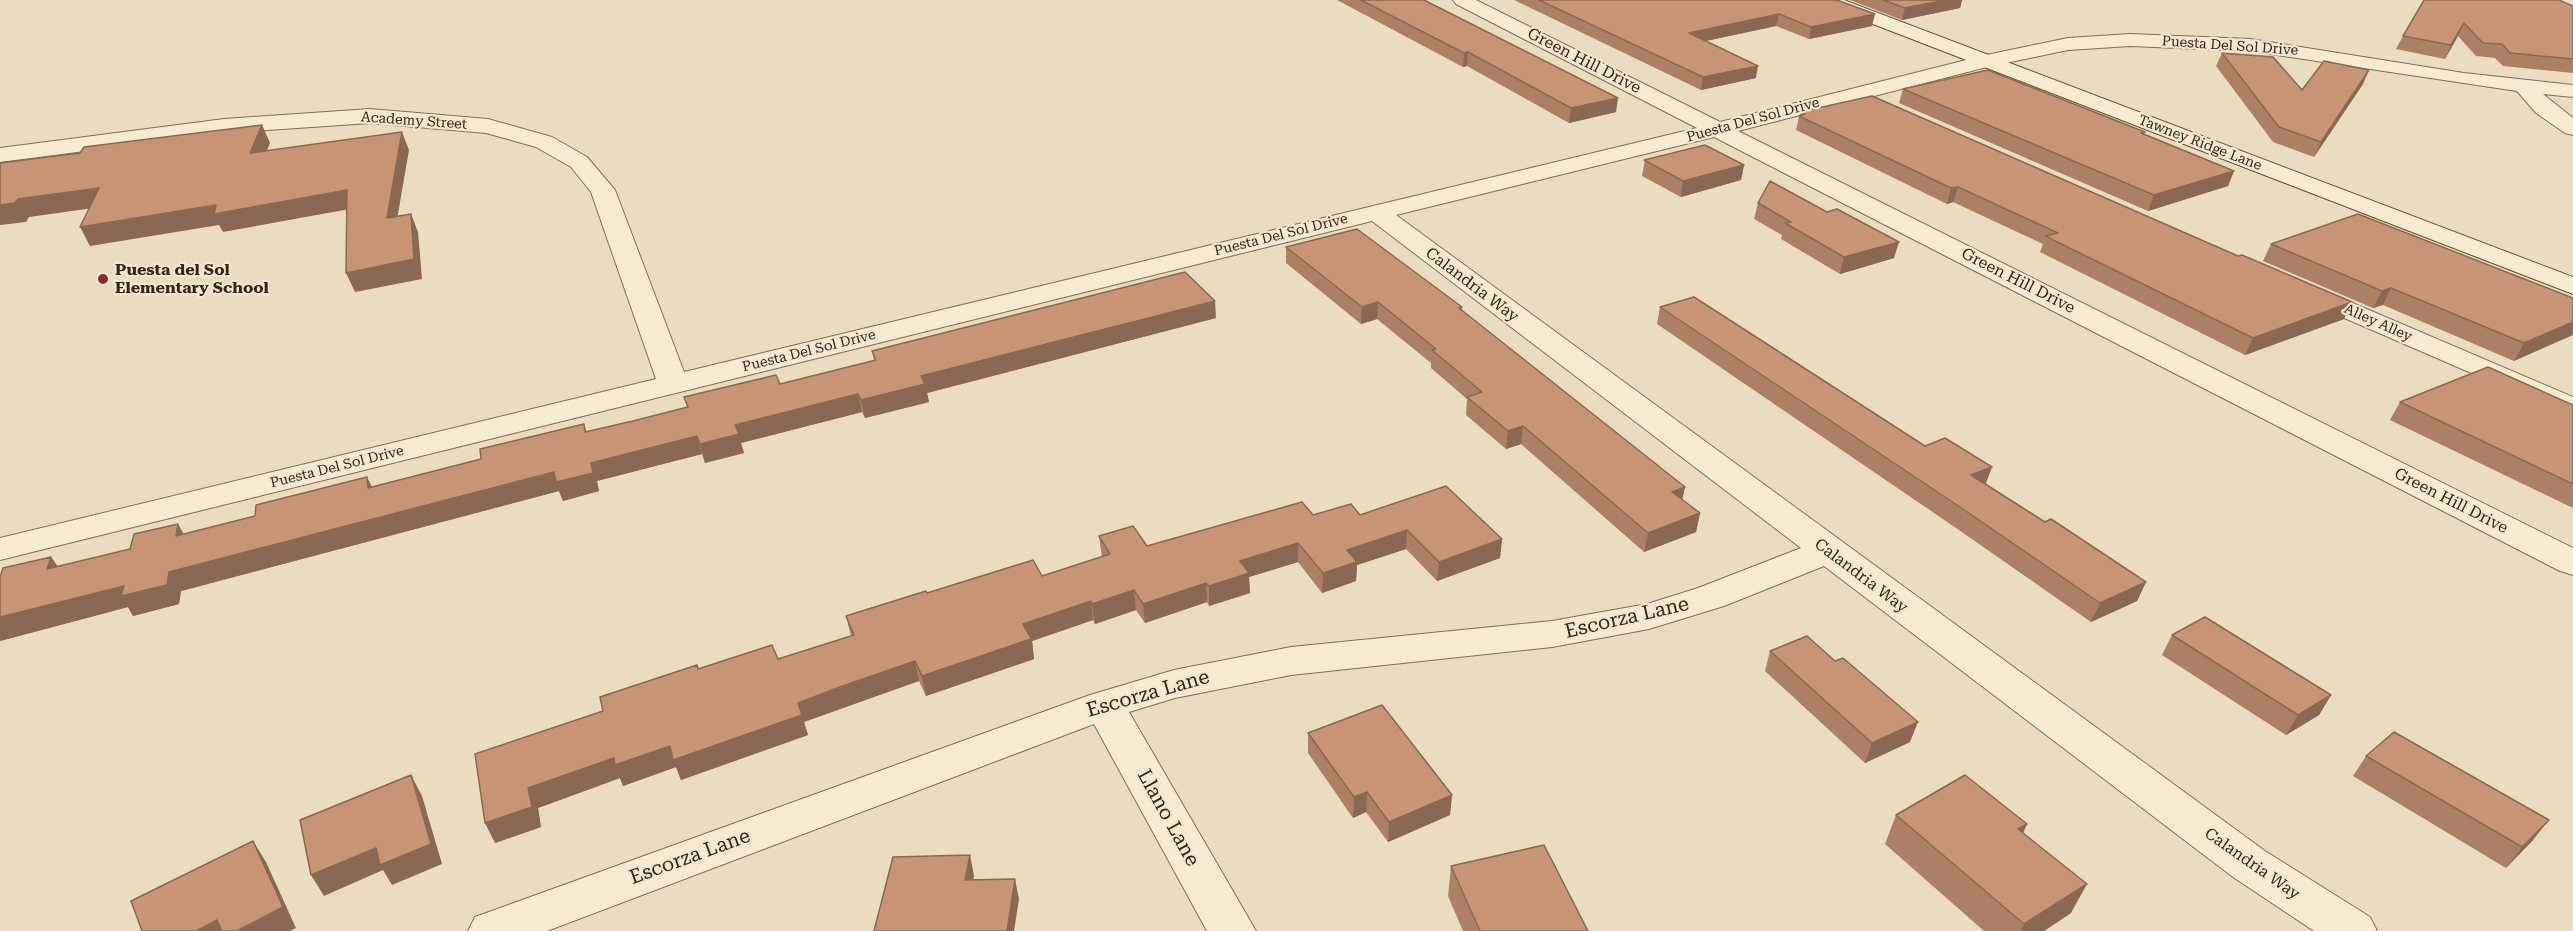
<!DOCTYPE html>
<html>
<head>
<meta charset="utf-8">
<style>
	body { margin:0 }
	canvas { display:block; background:#ebdcbf }
</style>
</head>
<body>
<canvas width="2573" height="931"></canvas>
<script>
const ctx = document.querySelector('canvas').getContext('2d');
ctx.lineJoin = 'round';
function poly(rows) {
  const path = new Path2D();
  for (const r of rows) {
    path.moveTo(r[0], r[1]);
    for (let i = 2; i < r.length; i += 2) path.lineTo(r[i], r[i + 1]);
  }
  return path;
}
function stroke(path, color, width, dash) {
  ctx.strokeStyle = color;
  ctx.lineWidth = width;
  ctx.lineCap = dash ? 'butt' : 'round';
  ctx.setLineDash(dash || []);
  ctx.stroke(path);
}
function fill(path, color) {
  ctx.fillStyle = color;
  ctx.fill(path, 'evenodd');
}
function write(font, color, halo, rows, align = 'center') {
  ctx.font = font + ' "Roboto Serif",serif';
  ctx.lineWidth = 4.5;
  ctx.setLineDash([]);
  ctx.textBaseline = 'middle';
  ctx.strokeStyle = halo;
  ctx.fillStyle = color;
  for (const [text, x, y, turn = 0] of rows) {
    ctx.save();
    ctx.translate(x, y);
    ctx.rotate((+turn || 0) * Math.PI / 180);
    ctx.textAlign = isNaN(turn) ? turn : align;
    if (halo) ctx.strokeText(text, 0, 0);
    ctx.fillText(text, 0, 0);
    ctx.restore();
  }
}
const street = poly([
	[1453,0,1476,0,1720,122,1986,55,2068,38,2130,34,2250,39,2464,73,2573,85,2573,97,2543,94,2573,118,2573,135,2565,133,2536,113,2517,91,2250,51,2130,46,2068,50,1987,67,1738,131,2573,548,2573,575,2560,571,1714,137,1396,215,2265,851,2370,917,2377,931,2314,931,2233,877,1824,566,1724,606,1649,629,1552,647,1291,675,1175,698,1129,712,1256,931,1207,931,1094,724,547,931,468,931,475,917,1090,695,1174,670,1291,647,1552,621,1647,604,1698,588,1801,548,1372,221,0,560,0,538,656,379,591,192,571,167,536,147,486,133,370,123,224,133,0,162,0,148,224,119,370,109,488,119,552,137,587,157,615,190,684,372,1697,128,1456,4,1453,0],
	[2308,284,2573,397,2573,417,2298,298,2294,292,2298,286,2308,284]
]);
const secondary = poly([
	[1818,0,1844,0,2573,277,2573,294,1821,4,1818,0]
]);
stroke(street, '#826d58', 2);
stroke(secondary, '#644e3c', 2);
fill(street, '#f6ead1');
fill(secondary, '#f6ead1');
fill(poly([
	[1337,0,1424,0,1616,112,1569,123,1467,66,1463,67],
	[1514,0,1837,0,1872,26,1809,39,1776,26,1706,41,1756,78,1701,90],
	[1850,0,1962,0,1960,8,1902,20],
	[2424,0,2573,6,2573,73,2503,66,2495,58,2476,56,2458,36,2445,59,2396,49,2403,36],
	[2222,53,2302,90,2363,84,2314,157,2273,142,2216,66],
	[1903,89,2144,134,2234,171,2228,186,2148,211,1899,103],
	[1800,112,2238,256,2352,302,2344,319,2245,355,2040,252,2043,244,1953,202,1947,204,1796,130],
	[1645,160,1744,165,1741,180,1681,197,1642,176],
	[1758,203,1894,258,1840,274,1781,239,1782,235,1754,219],
	[2271,244,2573,298,2514,361,2383,305,2373,308,2263,261],
	[1286,247,1462,307,1462,311,1685,487,1682,499,1700,513,1696,532,1644,552,1521,444,1506,449,1466,415,1467,399,1431,368,1431,363,1377,319,1361,324,1286,263],
	[1660,307,1986,484,2045,522,2146,582,2137,601,2091,622,1956,528,1657,324],
	[1216,318,927,393,929,402,865,418,862,412,741,443,744,453,705,463,702,454,597,481,599,491,563,501,559,491,181,591,179,604,133,616,128,607,0,641,0,577,51,557,58,567,130,549,184,534,255,516,367,477,372,487,481,459,584,424,587,432,687,407,684,397,780,384,874,361,872,351],
	[2400,402,2573,405,2573,508,2390,420],
	[1313,515,1360,515,1502,539,1500,558,1437,581,1406,549,1357,565,1356,581,1322,593,1298,562,1249,577,1250,593,1209,606,1207,602,1145,623,1136,610,1095,624,1093,620,1032,641,1034,659,926,696,919,681,845,707,804,722,808,735,681,780,676,767,623,786,620,778,538,808,541,827,495,843,603,711,698,669,778,659,851,636,846,616,927,593,1042,576,1102,557,1099,536,1147,546],
	[2172,635,2331,695,2319,715,2286,735,2162,655],
	[1770,651,1910,742,1865,763,1765,671],
	[1308,733,1452,795,1450,815,1388,842,1366,812,1353,818,1308,753],
	[2366,756,2533,840,2506,868,2353,776],
	[1896,815,2023,833,2071,913,2044,931,1984,931,1885,844],
	[1451,866,1588,931,1463,931,1448,896]
]), '#ab8065');
fill(poly([
	[1946,0,1962,0,1960,8,1902,20,1905,8],
	[1779,14,1776,26,1687,45,1689,33],
	[1875,14,1872,26,1809,39,1811,27],
	[2464,23,2458,36,2445,59,2451,45],
	[1468,52,1467,66,1463,67,1464,53],
	[1758,66,1756,78,1701,90,1703,77],
	[2369,70,2363,84,2314,157,2321,142],
	[1618,98,1616,112,1569,123,1571,108],
	[262,125,270,143,258,171,250,153],
	[402,132,409,150,394,237,387,218],
	[1744,165,1741,180,1681,197,1683,181],
	[2234,171,2228,186,2148,211,2154,195],
	[1958,187,1953,202,1947,204,1951,188],
	[99,188,108,206,29,217,26,222,0,225,0,205,18,199],
	[347,190,355,208,223,232,219,225,90,246,80,227,216,205],
	[411,214,418,232,422,279,355,292,346,273],
	[1899,242,1894,258,1840,274,1844,257],
	[2391,288,2383,305,2373,308,2382,291],
	[1215,301,1216,318,927,393,929,402,865,418,861,400,921,376],
	[1378,302,1377,319,1361,324,1362,307],
	[2352,302,2344,319,2245,355,2253,338],
	[2573,322,2573,335,2514,361,2524,343],
	[858,394,862,412,741,443,744,453,705,463,700,444,735,425],
	[1523,426,1521,444,1506,449,1508,431],
	[697,436,702,454,597,481,599,491,563,501,559,491,181,591,179,604,133,616,128,607,0,641,0,617,124,586,169,572],
	[1992,467,1985,486,1971,475],
	[367,477,376,496,368,488],
	[1685,487,1681,505,1672,492],
	[1700,513,1696,532,1644,552,1648,533],
	[178,524,189,543,176,536],
	[1407,530,1406,549,1357,565,1356,581,1322,593,1323,573,1347,550],
	[1502,539,1500,558,1437,581,1439,562],
	[1298,543,1298,562,1249,577,1250,593,1209,606,1209,586,1240,561],
	[51,557,64,576,47,569],
	[2146,582,2137,601,2091,622,2100,603],
	[1206,583,1207,602,1145,623,1143,604],
	[1134,590,1136,610,1095,624,1092,604],
	[1091,601,1093,620,1032,641,1034,659,926,696,922,676,1023,624],
	[915,661,919,681,804,722,808,735,681,780,676,767,623,786,620,778,538,808,541,827,495,843,485,823,528,788,614,758,798,703],
	[2331,695,2319,715,2286,735,2298,715],
	[1918,722,1910,742,1865,763,1872,743],
	[411,775,422,796,442,864,392,885,383,870,324,896,311,875],
	[1367,792,1366,812,1353,818,1354,797],
	[1452,795,1450,815,1388,842,1389,822],
	[2549,820,2533,840,2506,868,2522,847],
	[2027,824,2014,854,2018,829],
	[253,841,266,862,296,928,290,931,237,931],
	[970,855,974,876,969,900,965,880],
	[1015,879,1019,899,1014,931,1007,931],
	[2087,884,2071,913,2044,931,2021,931,2024,924],
	[217,920,225,931,196,931]
]), '#8b6853');
const building = poly([
	[1361,0,1424,0,1618,98,1571,108,1468,52,1464,53,1361,0],
	[1539,0,1837,0,1875,14,1811,27,1779,14,1689,33,1758,66,1703,77,1539,0],
	[1883,0,1946,0,1905,8,1883,0],
	[2424,0,2559,0,2573,6,2573,59,2510,53,2502,44,2483,43,2464,23,2451,45,2403,36,2424,0],
	[2222,53,2273,57,2302,90,2324,61,2369,70,2321,142,2279,127,2222,53],
	[1988,70,2145,132,2141,133,2234,171,2154,195,1903,89,1988,70],
	[1872,96,2238,256,2242,255,2352,302,2253,338,2045,236,2058,233,1958,187,1951,188,1799,116,1805,114,1800,112,1872,96],
	[262,125,250,153,402,132,387,218,411,214,414,259,346,273,347,190,214,214,216,205,80,227,99,188,18,199,15,203,0,205,0,163,80,153,84,147,262,125],
	[1705,145,1744,165,1683,181,1644,160,1705,145],
	[1770,181,1827,212,1837,209,1899,242,1844,257,1785,223,1791,222,1758,203,1770,181],
	[2358,214,2573,298,2573,322,2524,343,2391,288,2382,291,2271,244,2358,214],
	[1357,229,1462,307,1459,308,1685,487,1672,492,1700,513,1648,533,1523,426,1508,431,1467,397,1482,392,1432,350,1436,349,1378,302,1362,307,1286,247,1357,229],
	[1185,272,1215,301,921,376,925,384,861,400,858,394,735,425,739,434,700,444,697,436,591,463,593,473,556,482,554,472,169,572,167,585,121,596,124,586,0,617,0,577,3,568,51,557,47,569,130,549,134,534,178,524,176,536,255,516,256,505,367,477,368,488,481,459,480,449,584,424,585,432,633,421,688,407,684,397,776,375,780,384,876,360,872,351,1185,272],
	[1694,297,1925,446,1945,438,1992,467,1971,475,2045,522,2051,519,2146,582,2100,603,1963,509,1660,307,1694,297],
	[2488,367,2573,405,2573,484,2400,402,2488,367],
	[1446,486,1502,539,1439,562,1407,530,1347,550,1357,562,1323,573,1298,543,1240,561,1249,573,1209,586,1206,583,1143,604,1134,590,1092,604,1091,601,1023,624,1031,639,922,676,915,661,840,687,798,703,802,715,673,760,670,746,615,765,614,758,528,788,532,807,485,823,475,754,603,711,600,697,697,665,698,669,772,645,778,659,854,635,846,616,926,591,927,593,1033,560,1042,576,1110,554,1099,536,1133,526,1147,546,1302,502,1313,515,1351,504,1360,515,1446,486],
	[2205,617,2331,695,2298,715,2172,635,2205,617],
	[1807,636,1835,661,1843,658,1918,722,1872,743,1770,651,1807,636],
	[1382,705,1452,795,1389,822,1367,792,1354,797,1308,733,1382,705],
	[2394,732,2549,820,2522,847,2366,756,2394,732],
	[411,775,431,844,380,865,376,848,311,875,300,820,411,775],
	[1965,775,2027,824,2018,829,2087,884,2024,924,1896,815,1965,775],
	[253,841,283,907,237,931,222,931,217,920,196,931,142,931,131,901,253,841],
	[1544,845,1588,931,1480,931,1451,866,1544,845],
	[970,855,965,880,1015,879,1007,931,874,931,893,857,970,855]
]);
fill(building, '#c79576');
stroke(building, '#8b6853', 1.5);
for (const [x, y, r, color] of [
	[103,279,6,"#8d2c30"]
]) {
  const dot = new Path2D();
  dot.arc(x, y, r, 0, 2 * Math.PI);
  ctx.fillStyle = color;
  ctx.fill(dot);
  stroke(dot, '#f3e7ce', 2);
}
write('14px', '#32261c', '#f3e7ce', [
	["Puesta Del Sol Drive",2230,46,4],
	["Puesta Del Sol Drive",1753,120,-15],
	["Academy Street",414,121,4],
	["Tawney Ridge Lane",2200,143,21],
	["Puesta Del Sol Drive",1281,235,-14],
	["Alley Alley",2378,323,24],
	["Puesta Del Sol Drive",809,351,-14],
	["Puesta Del Sol Drive",337,467,-14]
]);
write('16px', '#32261c', '#f3e7ce', [
	["Green Hill Drive",1584,61,27],
	["Green Hill Drive",2018,281,27],
	["Calandria Way",1472,285,37],
	["Green Hill Drive",2451,501,27],
	["Calandria Way",1861,576,37],
	["Calandria Way",2252,864,35]
]);
write('bold 16px', '#32261c', '#f3e7ce', [
	["Puesta del Sol",115,270],
	["Elementary School",115,288]
], 'left');
write('20px', '#32261c', '#f3e7ce', [
	["Escorza Lane",1627,618,-13],
	["Escorza Lane",1148,694,-16],
	["Llano Lane",1168,818,61],
	["Escorza Lane",690,857,-20]
]);
</script>
</body>
</html>
